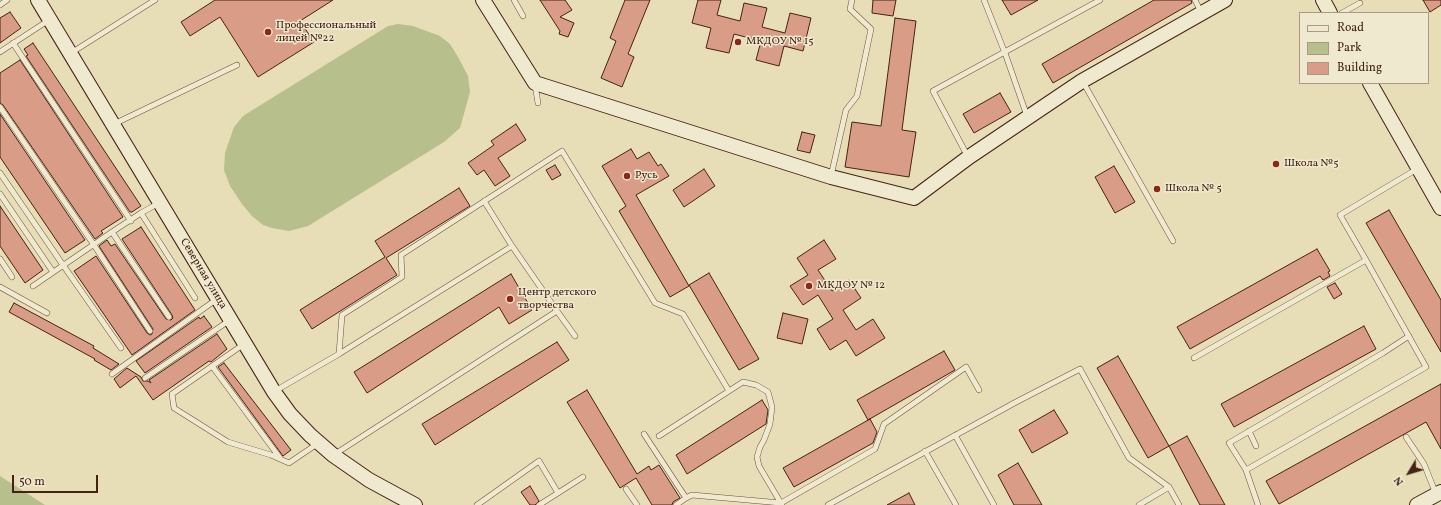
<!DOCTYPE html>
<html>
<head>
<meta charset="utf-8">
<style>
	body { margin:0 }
	#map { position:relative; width:1441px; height:505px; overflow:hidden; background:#e7ddb6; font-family:Vollkorn,serif }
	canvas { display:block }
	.legend { position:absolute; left:1299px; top:12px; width:130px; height:72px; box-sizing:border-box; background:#efe9d0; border:1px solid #ab9985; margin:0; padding:5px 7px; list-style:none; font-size:12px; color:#462214 }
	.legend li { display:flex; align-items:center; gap:8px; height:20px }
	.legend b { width:20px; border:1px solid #ab9985 }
	.north { position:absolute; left:1389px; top:453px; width:40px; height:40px; -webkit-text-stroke:3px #efe9d0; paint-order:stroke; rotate:232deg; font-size:11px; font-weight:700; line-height:16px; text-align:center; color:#462214 }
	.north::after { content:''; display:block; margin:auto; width:14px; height:18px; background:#462214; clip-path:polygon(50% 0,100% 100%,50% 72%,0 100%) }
	.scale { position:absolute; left:12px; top:475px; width:86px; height:18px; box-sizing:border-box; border:2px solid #462214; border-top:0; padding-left:5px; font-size:12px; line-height:14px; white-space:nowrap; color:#462214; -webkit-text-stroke:3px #efe9d0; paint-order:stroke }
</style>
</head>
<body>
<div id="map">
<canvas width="1441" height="505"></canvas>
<ul class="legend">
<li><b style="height:5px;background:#efe9d0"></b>Road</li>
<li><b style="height:11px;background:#b7c08d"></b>Park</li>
<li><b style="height:11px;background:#d99c87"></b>Building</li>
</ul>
<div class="north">N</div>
<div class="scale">50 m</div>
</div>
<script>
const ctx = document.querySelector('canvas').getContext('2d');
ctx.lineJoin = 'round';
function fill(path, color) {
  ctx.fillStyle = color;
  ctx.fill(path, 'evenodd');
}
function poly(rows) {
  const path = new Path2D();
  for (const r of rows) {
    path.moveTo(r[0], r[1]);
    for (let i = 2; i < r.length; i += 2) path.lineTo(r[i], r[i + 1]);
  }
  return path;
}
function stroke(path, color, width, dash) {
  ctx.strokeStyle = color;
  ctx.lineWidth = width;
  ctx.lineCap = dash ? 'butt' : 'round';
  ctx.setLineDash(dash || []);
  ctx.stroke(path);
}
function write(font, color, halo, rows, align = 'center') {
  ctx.font = font + ' Vollkorn,serif';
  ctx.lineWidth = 3;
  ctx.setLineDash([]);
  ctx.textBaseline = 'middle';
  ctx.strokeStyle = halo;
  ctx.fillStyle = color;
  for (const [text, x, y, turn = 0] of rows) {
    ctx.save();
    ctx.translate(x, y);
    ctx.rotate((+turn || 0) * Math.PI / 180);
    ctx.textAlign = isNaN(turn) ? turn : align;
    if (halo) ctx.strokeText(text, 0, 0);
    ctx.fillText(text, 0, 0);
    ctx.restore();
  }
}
fill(poly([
	[398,24,413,26,440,36,450,44,458,57,468,76,470,92,460,128,444,142,308,226,289,231,272,228,263,225,252,216,242,204,230,186,224,170,225,153,234,127,243,116,388,26],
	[0,476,45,505,0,505]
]), '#b7c08d');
const building = poly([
	[215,0,333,0,300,21,314,42,258,77,220,17,190,36,181,22,215,0],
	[540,0,565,0,572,10,560,17,574,23,568,37,559,34,560,31,540,0],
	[625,0,650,0,628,54,634,57,622,87,601,78,616,41,610,38,625,0],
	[698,0,721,0,717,15,740,21,744,3,767,8,762,27,785,33,790,13,811,18,803,51,784,46,779,66,756,60,761,41,734,34,729,53,706,48,711,28,692,23,698,0],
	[873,0,896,0,893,16,872,13,873,0],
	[1002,0,1038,0,1011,15,1002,0],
	[1154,0,1191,0,1192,3,1053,83,1042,64,1154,0],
	[1423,0,1441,0,1441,5,1430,12,1423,0],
	[10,12,21,28,0,43,0,18,10,12],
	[895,18,916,21,902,130,916,132,909,177,845,167,852,122,881,126,895,18],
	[33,43,141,206,132,212,130,212,26,56,28,55,24,49,33,43],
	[20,60,123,217,101,231,103,233,95,239,3,105,0,103,0,73,20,60],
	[1000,93,1011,112,974,133,963,114,1000,93],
	[0,114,85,240,65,253,0,157,0,114],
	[516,124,526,140,498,158,510,176,495,186,484,170,477,175,468,163,494,145,491,141,516,124],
	[802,132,815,135,810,153,797,150,802,132],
	[631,149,637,159,649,152,658,166,661,164,669,176,636,195,689,286,670,297,619,211,626,206,602,166,631,149],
	[555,165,561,175,552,180,546,170,555,165],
	[1114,166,1135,202,1115,213,1095,177,1114,166],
	[704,169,715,186,684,207,673,190,704,169],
	[459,188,470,206,386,258,397,275,312,329,300,310,385,257,375,241,459,188],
	[0,206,43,270,25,283,0,246,0,206],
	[1389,210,1441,300,1441,352,1366,223,1389,210],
	[141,227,195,310,132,355,74,271,96,256,147,333,150,335,152,334,153,329,99,246,107,240,111,246,115,244,166,319,171,320,173,318,172,315,122,239,141,227],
	[824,240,836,259,818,270,832,291,849,280,861,298,843,310,856,330,873,319,885,338,856,356,846,340,830,350,817,329,833,319,818,295,803,305,790,286,808,275,797,258,824,240],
	[1317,249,1330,271,1328,272,1330,276,1323,280,1320,276,1190,349,1177,327,1317,249],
	[709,273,759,359,739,370,689,285,709,273],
	[511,274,532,310,509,324,499,307,367,393,354,372,511,274],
	[1335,283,1342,294,1334,299,1327,287,1335,283],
	[14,303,94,346,93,348,119,364,111,370,94,360,95,359,9,312,14,303],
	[783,313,808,319,802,344,777,338,783,313],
	[204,316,212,327,145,373,136,361,199,317,200,319,204,316],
	[1364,326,1376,349,1234,427,1221,404,1364,326],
	[217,334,227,349,211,362,209,361,153,400,136,376,120,388,114,379,127,368,141,377,143,381,148,381,151,383,149,380,217,334],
	[557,342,569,360,435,445,422,424,557,342],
	[944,351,955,370,868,420,857,400,944,351],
	[1118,356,1169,446,1148,458,1097,368,1118,356],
	[224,363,291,450,283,456,218,367,224,363],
	[1441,384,1441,449,1426,422,1279,504,1266,481,1441,384],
	[587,390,637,474,649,466,651,470,659,465,680,498,673,502,672,505,652,505,636,478,620,488,567,402,587,390],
	[762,400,768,410,766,424,687,474,676,455,762,400],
	[1054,410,1068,433,1032,453,1019,430,1054,410],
	[870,419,877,432,873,443,794,487,783,468,870,419],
	[1187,436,1225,505,1200,505,1169,446,1187,436],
	[1018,463,1042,505,1014,505,998,475,1018,463],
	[530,486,539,501,535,505,530,505,521,492,530,486],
	[909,493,915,505,887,505,909,493]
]);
fill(building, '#d99c87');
stroke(building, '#462214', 1);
const lane = poly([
	[514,0,523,16],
	[984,0,1005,53,1027,116],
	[1195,0,1201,12],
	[0,5,7,0],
	[1342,13,1360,3],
	[13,43,131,221],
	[0,52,49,20],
	[71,53,155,0],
	[1083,82,1173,241],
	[535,85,538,103],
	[0,107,94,245,150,331],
	[114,124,237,65],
	[968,157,933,91,1100,0],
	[0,173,63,265,121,348],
	[831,176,846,110,857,96,871,29,850,9,852,0],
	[0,194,53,272],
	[484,201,512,246],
	[141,213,195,298],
	[112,232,169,317],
	[0,259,12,277],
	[33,286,112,232,141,213,159,203],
	[0,287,47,313],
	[557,311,575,336],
	[244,344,172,394,174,408,228,442,271,455,289,463,317,444],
	[339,354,342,315,402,277,401,255,562,151,655,303,683,314,729,391,659,436],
	[1194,358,1366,260,1340,215,1417,169],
	[212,366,280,458],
	[112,374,217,299],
	[145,378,230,320],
	[275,391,339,354,512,246,557,311,335,454],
	[729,391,743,382,756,385,768,392,772,407,770,424,764,440,760,447,757,457,759,466,782,505],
	[1249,431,1256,446],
	[644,434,686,498],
	[955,435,994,505],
	[1406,437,1424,464,1436,494],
	[925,451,956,505],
	[1246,470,1426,367,1366,260],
	[626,489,637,505],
	[477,505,539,461,558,493,583,477],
	[539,505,558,493],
	[676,505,686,498,692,495,781,503,875,449,884,424,966,367,979,390],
	[828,505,1018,401,1080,369,1129,458,1169,487],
	[1139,505,1169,487,1179,505],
	[1258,505,1246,470,1229,443,1383,353,1409,336]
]);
const secondary = poly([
	[38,0,274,392,290,414,310,435,333,455,369,480,415,505],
	[483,0,535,83,831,177,914,198,969,157,1082,81,1225,0],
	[1323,0,1330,13],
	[1370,83,1441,208],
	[1417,505,1441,492]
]);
stroke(lane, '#6e513c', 6);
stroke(secondary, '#462214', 16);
stroke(lane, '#efe9d0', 5);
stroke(secondary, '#efe9d0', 14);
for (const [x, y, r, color] of [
	[268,32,4,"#8f2418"],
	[738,42,4,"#8f2418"],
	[1276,164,4,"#8f2418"],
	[627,176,4,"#8f2418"],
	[1157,189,4,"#8f2418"],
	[809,286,4,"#8f2418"],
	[510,299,4,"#8f2418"]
]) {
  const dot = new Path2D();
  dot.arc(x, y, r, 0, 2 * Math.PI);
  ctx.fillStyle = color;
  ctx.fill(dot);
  stroke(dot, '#efe9d0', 1.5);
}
write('11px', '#462214', '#efe9d0', [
	["Профессиональный",276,26],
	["лицей №22",276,39],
	["МКДОУ № 15",746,42],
	["Школа №5",1284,164],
	["Русь",635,176],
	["Школа № 5",1165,189],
	["МКДОУ № 12",817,286],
	["Центр детского",518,293],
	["творчества",518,306]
], 'left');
write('11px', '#462214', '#efe9d0', [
	["Северная улица",203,274,59]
]);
</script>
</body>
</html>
